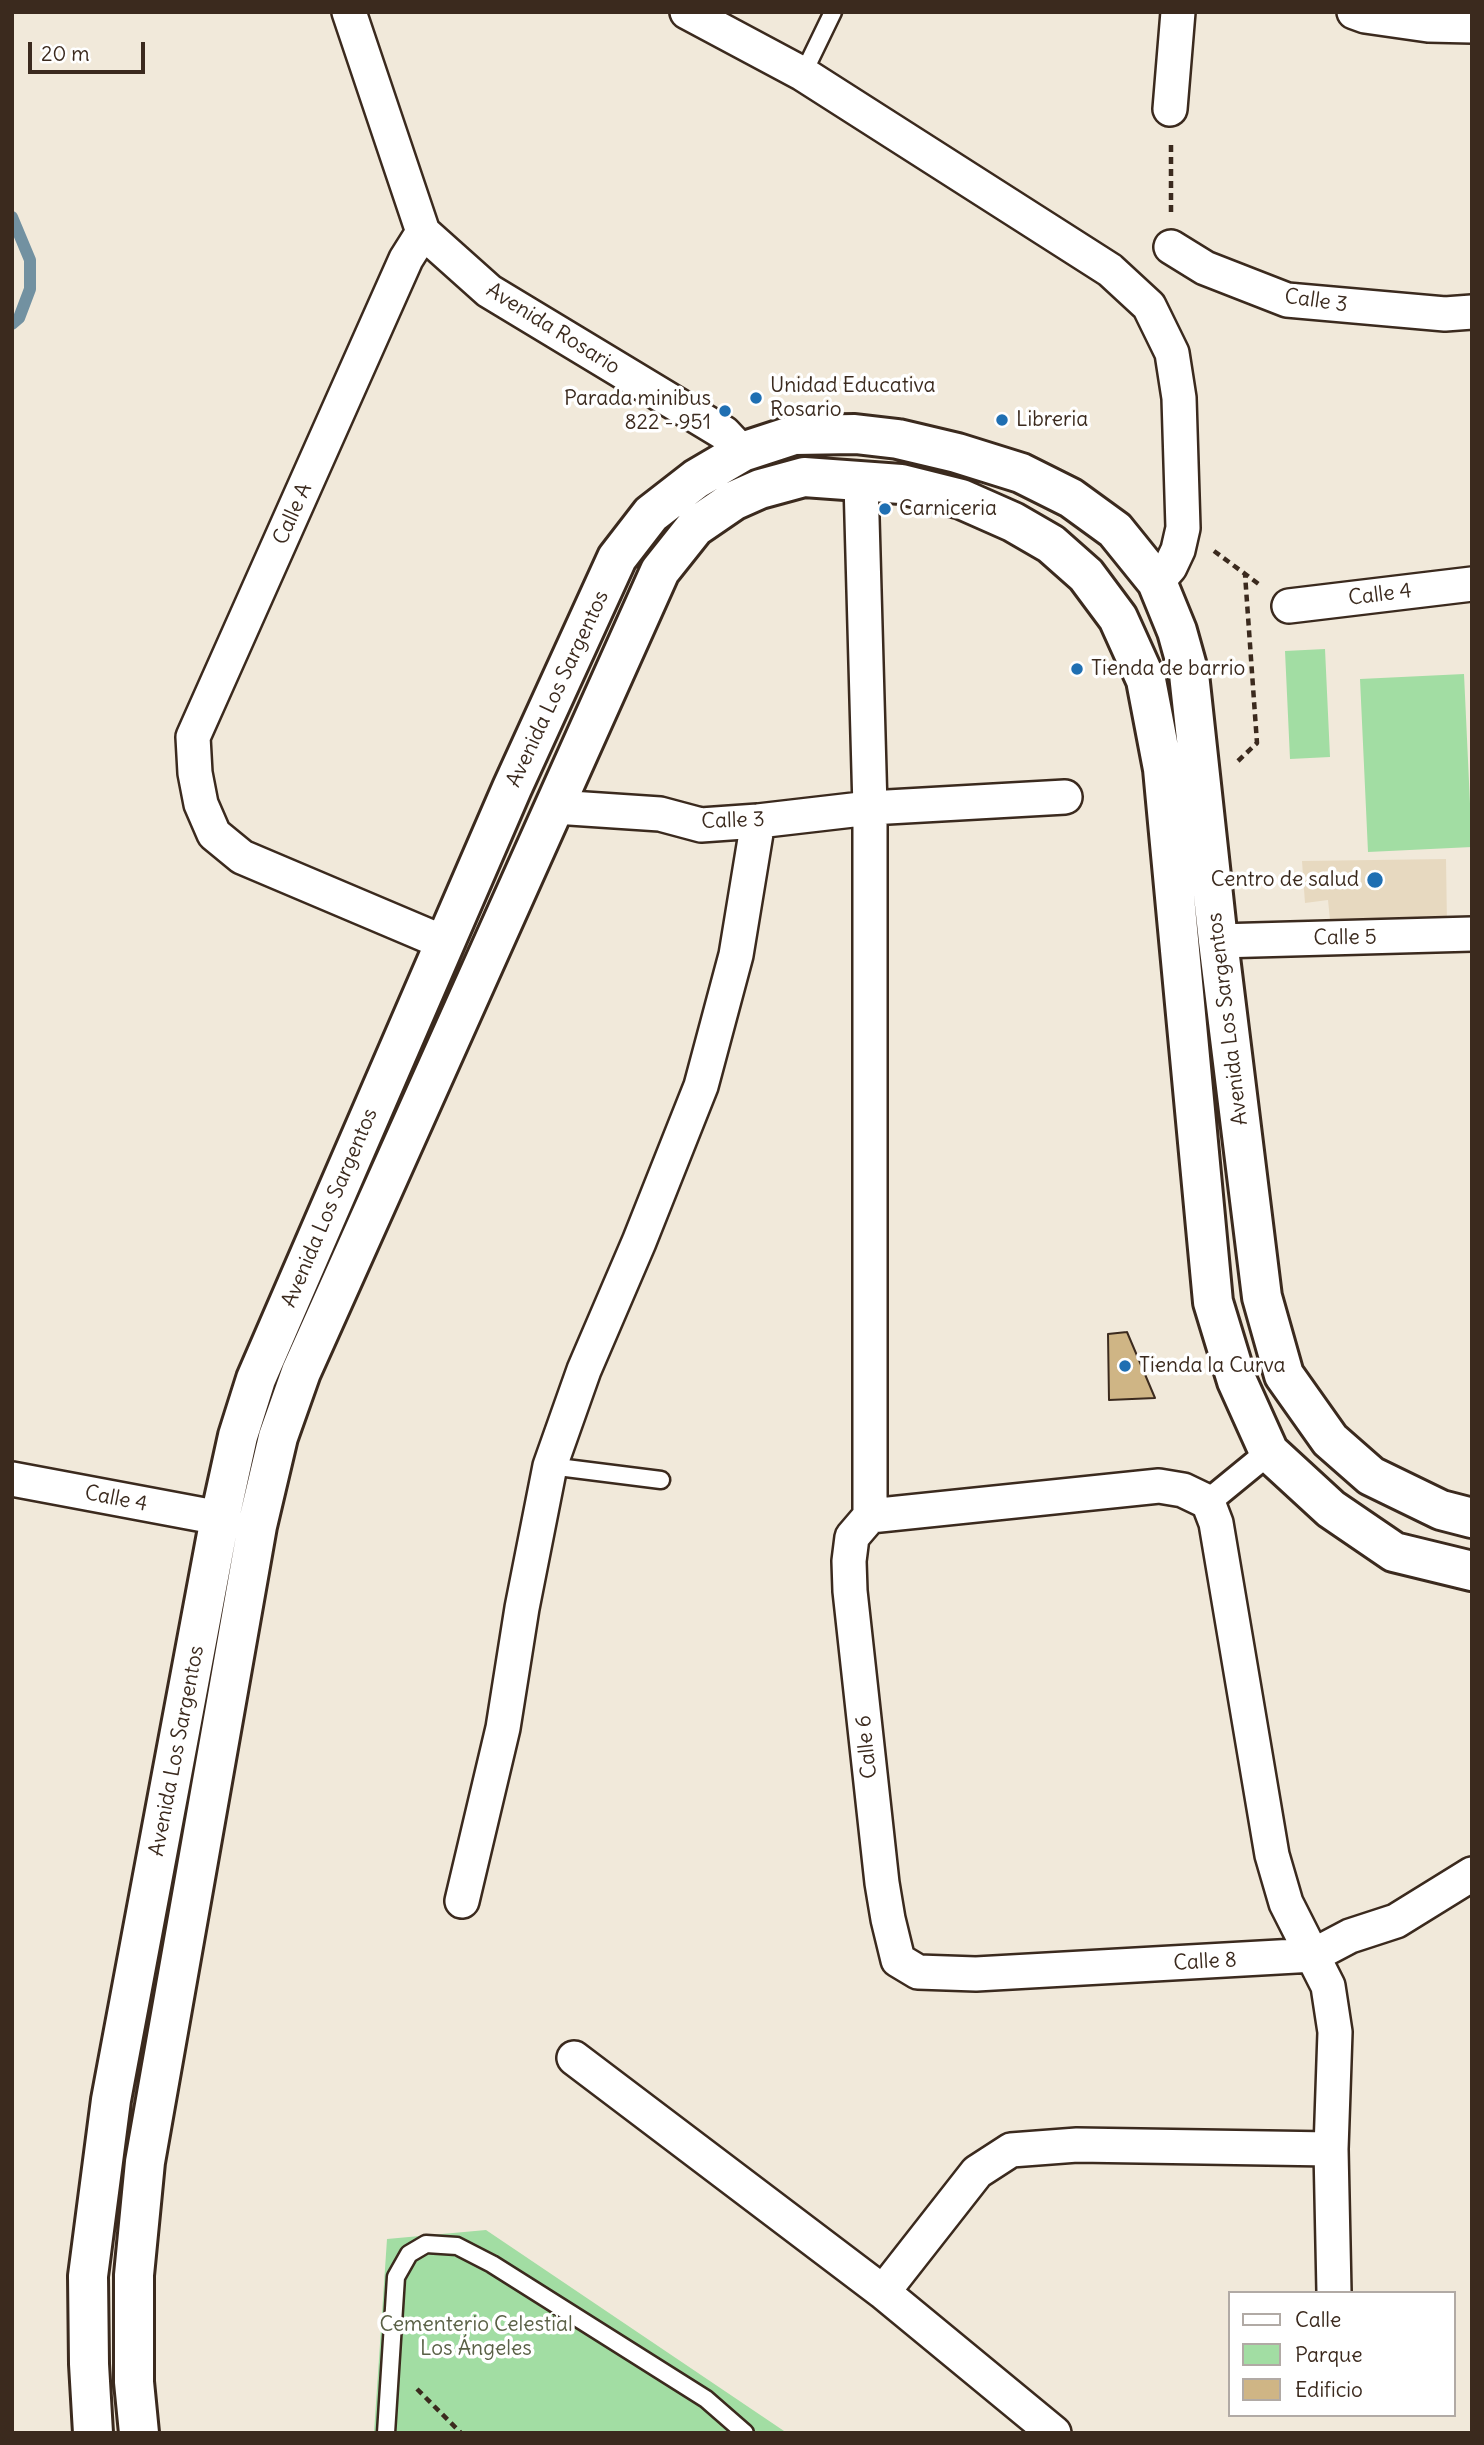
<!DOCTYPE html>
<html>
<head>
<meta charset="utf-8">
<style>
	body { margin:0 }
	#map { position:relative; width:1484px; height:2445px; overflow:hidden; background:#f1e9da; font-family:Delius,sans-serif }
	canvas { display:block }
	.frame { position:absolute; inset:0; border:14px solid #3b2a1e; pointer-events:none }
	.legend { position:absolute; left:1228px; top:2291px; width:228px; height:126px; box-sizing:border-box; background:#fff; border:2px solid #b1aaa5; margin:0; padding:9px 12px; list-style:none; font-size:21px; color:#3b2a1e }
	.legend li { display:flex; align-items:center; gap:14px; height:35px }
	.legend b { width:35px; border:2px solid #b1aaa5 }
	.scale { position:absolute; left:28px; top:42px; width:117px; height:32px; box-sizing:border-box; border:4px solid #3b2a1e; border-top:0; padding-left:9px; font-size:21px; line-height:24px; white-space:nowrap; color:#3b2a1e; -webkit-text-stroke:5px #fff; paint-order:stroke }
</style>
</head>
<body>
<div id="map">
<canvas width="1484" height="2445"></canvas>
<div class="frame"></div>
<ul class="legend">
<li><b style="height:9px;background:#fff"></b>Calle</li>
<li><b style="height:19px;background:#a2dda3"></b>Parque</li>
<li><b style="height:19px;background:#cfb585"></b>Edificio</li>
</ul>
<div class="scale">20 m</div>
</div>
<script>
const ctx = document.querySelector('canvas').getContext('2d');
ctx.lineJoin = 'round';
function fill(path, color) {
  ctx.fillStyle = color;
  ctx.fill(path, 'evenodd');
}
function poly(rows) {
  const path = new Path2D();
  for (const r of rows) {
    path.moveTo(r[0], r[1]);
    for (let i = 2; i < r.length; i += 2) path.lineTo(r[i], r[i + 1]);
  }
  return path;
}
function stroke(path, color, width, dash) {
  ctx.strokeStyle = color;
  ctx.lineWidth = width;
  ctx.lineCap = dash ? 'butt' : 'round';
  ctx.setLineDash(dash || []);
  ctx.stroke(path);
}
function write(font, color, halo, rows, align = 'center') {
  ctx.font = font + ' Delius,sans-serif';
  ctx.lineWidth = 7;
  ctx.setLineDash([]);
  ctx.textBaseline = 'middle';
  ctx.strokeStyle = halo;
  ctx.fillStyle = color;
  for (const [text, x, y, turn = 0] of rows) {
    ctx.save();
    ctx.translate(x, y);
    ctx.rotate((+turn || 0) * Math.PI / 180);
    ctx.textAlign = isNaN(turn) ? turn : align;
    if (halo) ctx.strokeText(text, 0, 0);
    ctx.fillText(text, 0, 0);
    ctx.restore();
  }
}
fill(poly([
	[1446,859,1447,924,1331,930,1328,900,1305,903,1302,861]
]), '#e7d9c0');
fill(poly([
	[1325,649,1330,757,1290,759,1285,651],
	[1464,674,1472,847,1368,852,1360,679],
	[486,2230,787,2433,374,2433,387,2239]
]), '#a2dda3');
stroke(poly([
	[12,217,30,260,30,289,19,318,12,324]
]), '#7291a1', 12);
const building = poly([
	[1127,1332,1155,1398,1109,1400,1108,1334,1127,1332]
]);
fill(building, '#cfb585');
stroke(building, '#3b2a1e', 2);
const service = poly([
	[803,74,833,12],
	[550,1466,661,1480],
	[386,2433,396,2277,409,2254,426,2244,457,2246,492,2264,706,2399,745,2433]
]);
const pedestrian = poly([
	[1208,1502,1269,1452]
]);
const minor = poly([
	[349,12,423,232,489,291,724,433,742,452],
	[687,12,803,74,1110,270,1149,306,1172,353,1179,398,1183,528,1178,550,1170,567,1157,582],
	[1354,12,1365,16,1428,25,1472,26],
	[1170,109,1178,12],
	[423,232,406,259,193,737,195,773,201,804,214,834,242,857,445,943],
	[1171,247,1205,268,1287,300,1445,314,1472,312],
	[861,482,870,808,870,1516],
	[1289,606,1472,584],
	[555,807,660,814,701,825,758,821,870,808,1065,797],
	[1218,941,1472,934],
	[12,1479,220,1518],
	[870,1516,1159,1486,1183,1490,1208,1502,1216,1523,1272,1855,1286,1903,1328,1986,1335,2032,1331,2149,1334,2292],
	[870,1516,852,1537,849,1561,850,1591,882,1883,888,1919,898,1960,918,1972,976,1974,1314,1955,1350,1936,1396,1921,1472,1874],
	[462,1901,503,1728,522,1608,550,1466,584,1370,639,1242,701,1086,736,955,758,821],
	[574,2058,883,2292,1054,2433],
	[883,2292,977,2172,1011,2150,1077,2145,1331,2149]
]);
const secondary = poly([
	[93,2433,89,2364,88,2276,111,2100,220,1518,238,1436,256,1379,512,788,617,558,651,514,696,479,742,452,794,435,855,434,898,439,957,453,1021,473,1071,498,1115,530,1157,582,1177,631,1189,674,1218,941,1262,1297,1284,1375,1330,1440,1371,1476,1441,1510,1472,1518],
	[139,2433,134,2382,134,2275,145,2162,257,1526,278,1437,301,1372,660,571,695,527,733,501,760,489,804,477,901,484,961,499,1013,522,1051,544,1086,575,1118,618,1146,680,1163,769,1213,1302,1237,1381,1269,1452,1331,1509,1394,1552,1472,1571]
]);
stroke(service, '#3b2a1e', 21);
stroke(pedestrian, '#3b2a1e', 30);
stroke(minor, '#3b2a1e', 38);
stroke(secondary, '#3b2a1e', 44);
stroke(poly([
	[1171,145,1171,213],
	[1214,551,1260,585],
	[1238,761,1257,743,1245,574],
	[417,2389,461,2433]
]), '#3b2a1e', 4.5, [7, 5]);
stroke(service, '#fff', 16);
stroke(pedestrian, '#fff', 24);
stroke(minor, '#fff', 33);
stroke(secondary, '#fff', 38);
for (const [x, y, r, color] of [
	[756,398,7,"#1f6fb2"],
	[725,411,7,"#1f6fb2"],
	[1002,420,7,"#1f6fb2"],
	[885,509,7,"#1f6fb2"],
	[1077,669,7,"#1f6fb2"],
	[1375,880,9,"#1f6fb2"],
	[1125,1366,7,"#1f6fb2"]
]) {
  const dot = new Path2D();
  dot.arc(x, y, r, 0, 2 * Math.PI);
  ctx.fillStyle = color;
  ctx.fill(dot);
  stroke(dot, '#fff', 2.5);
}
write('21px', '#3b2a1e', '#fff', [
	["Calle 3",1316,301,8],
	["Avenida Rosario",553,329,32],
	["Calle A",293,514,-66],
	["Calle 4",1380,595,-7],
	["Avenida Los Sargentos",558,689,-65],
	["Calle 3",733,821,-2],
	["Calle 5",1345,938,-1],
	["Avenida Los Sargentos",1228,1019,-97],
	["Avenida Los Sargentos",330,1208,-67],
	["Calle 4",116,1499,11],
	["Calle 6",867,1747,-96],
	["Avenida Los Sargentos",177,1751,-79],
	["Calle 8",1205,1962,-3]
]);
write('21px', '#3b2a1e', '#fff', [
	["Unidad Educativa",770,386],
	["Rosario",770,410],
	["Parada minibus",711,399,"right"],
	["822 - 951",711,423,"right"],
	["Libreria",1016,420],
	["Carniceria",899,509],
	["Tienda de barrio",1091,669],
	["Centro de salud",1359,880,"right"],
	["Tienda la Curva",1139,1366]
], 'left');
write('21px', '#5a6046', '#fff', [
	["Cementerio Celestial",476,2325],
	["Los Ángeles",476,2349]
]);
</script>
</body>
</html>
